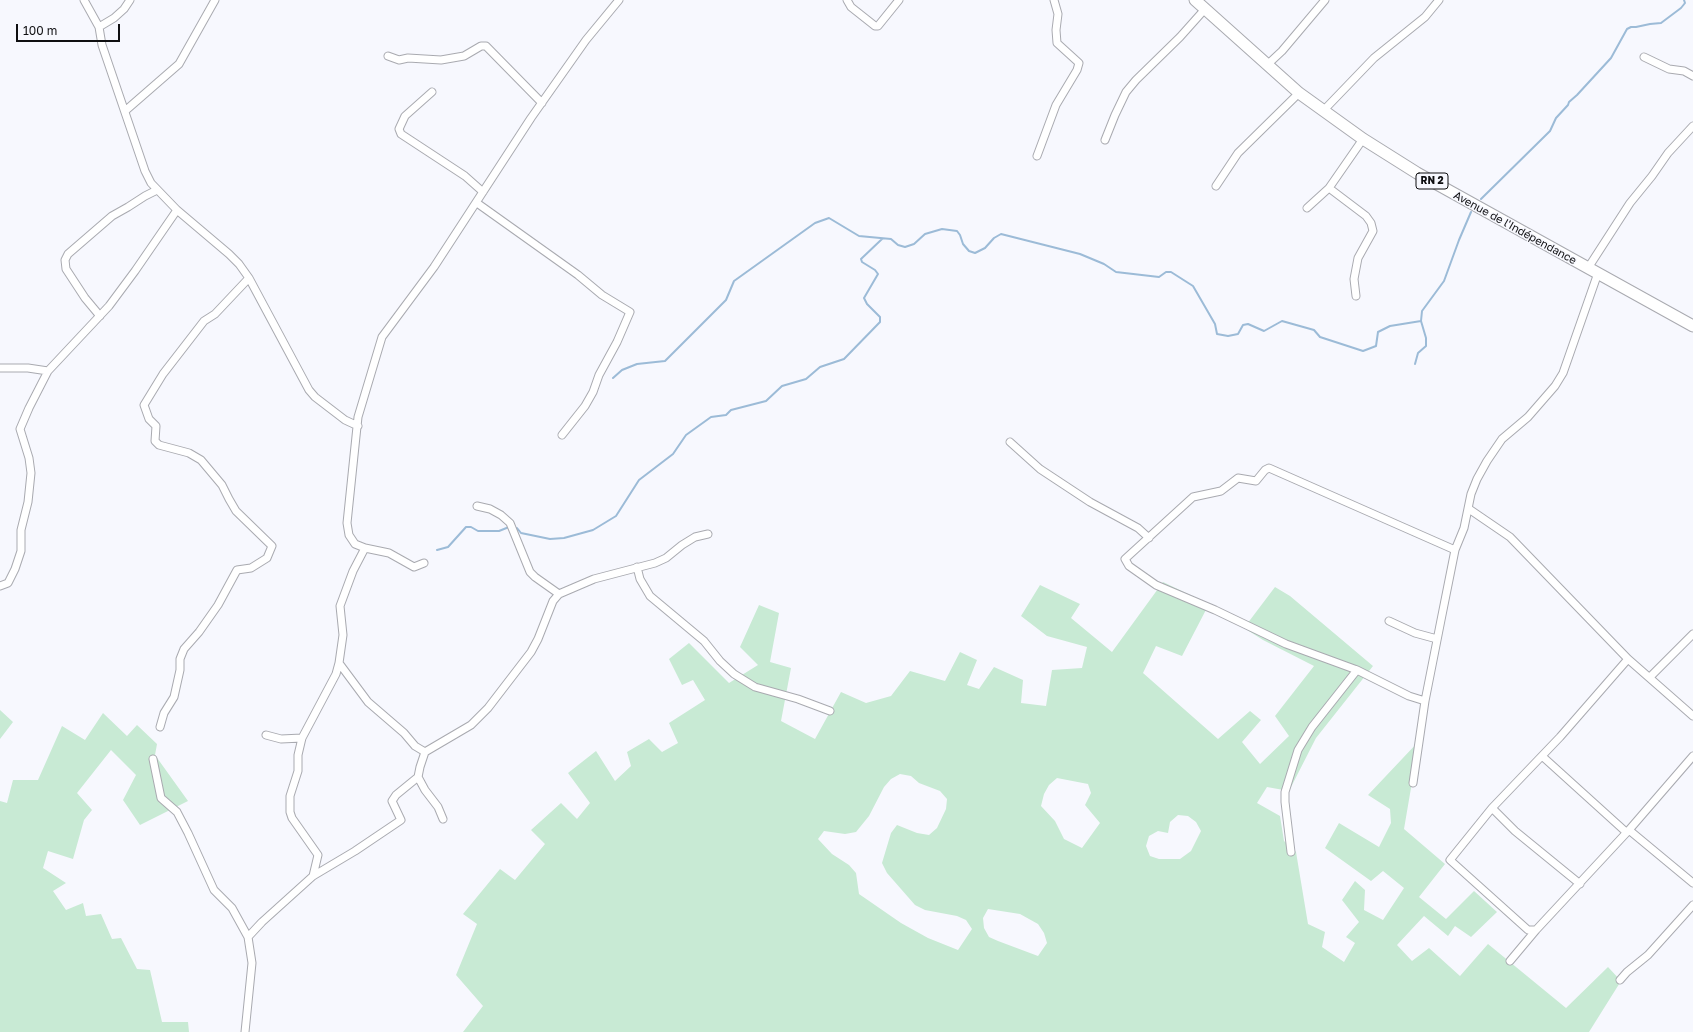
<!DOCTYPE html>
<html>
<head>
<meta charset="utf-8">
<style>
	body { margin:0 }
	#map { position:relative; width:1693px; height:1032px; overflow:hidden; background:#f7f8fe; font-family:"Golos Text",sans-serif }
	canvas { display:block }
	.scale { position:absolute; left:16px; top:24px; width:104px; height:18px; box-sizing:border-box; border:2px solid #0f0f11; border-top:0; padding-left:5px; font-size:12px; line-height:14px; white-space:nowrap; color:#0f0f11; -webkit-text-stroke:3px #f7f8fe; paint-order:stroke }
</style>
</head>
<body>
<div id="map">
<canvas width="1693" height="1032"></canvas>
<div class="scale">100 m</div>
</div>
<script>
const ctx = document.querySelector('canvas').getContext('2d');
ctx.lineJoin = 'round';
function fill(path, color) {
  ctx.fillStyle = color;
  ctx.fill(path, 'evenodd');
}
function poly(rows) {
  const path = new Path2D();
  for (const r of rows) {
    path.moveTo(r[0], r[1]);
    for (let i = 2; i < r.length; i += 2) path.lineTo(r[i], r[i + 1]);
  }
  return path;
}
function stroke(path, color, width, dash) {
  ctx.strokeStyle = color;
  ctx.lineWidth = width;
  ctx.lineCap = dash ? 'butt' : 'round';
  ctx.setLineDash(dash || []);
  ctx.stroke(path);
}
function write(font, color, halo, rows, align = 'center') {
  ctx.font = font + ' "Golos Text",sans-serif';
  ctx.lineWidth = 3;
  ctx.setLineDash([]);
  ctx.textBaseline = 'middle';
  ctx.strokeStyle = halo;
  ctx.fillStyle = color;
  for (const [text, x, y, turn = 0] of rows) {
    ctx.save();
    ctx.translate(x, y);
    ctx.rotate((+turn || 0) * Math.PI / 180);
    ctx.textAlign = isNaN(turn) ? turn : align;
    if (halo) ctx.strokeText(text, 0, 0);
    ctx.fillText(text, 0, 0);
    ctx.restore();
  }
}
fill(poly([
	[1163,582,1209,604,1182,656,1156,646,1143,673,1218,739,1250,711,1261,720,1242,742,1260,764,1289,736,1275,716,1314,666,1263,640,1244,628,1275,587,1290,596,1373,666,1316,738,1289,791,1267,787,1257,803,1280,816,1284,841,1296,852,1308,924,1325,932,1322,947,1344,962,1355,943,1346,937,1359,922,1342,900,1355,881,1365,890,1364,910,1383,920,1404,888,1383,871,1371,881,1325,848,1339,823,1379,847,1391,823,1390,809,1368,795,1419,741,1404,829,1445,864,1419,897,1446,919,1474,891,1497,912,1471,937,1455,926,1448,936,1424,916,1397,945,1412,961,1429,948,1460,976,1488,944,1566,1008,1608,967,1621,981,1589,1032,463,1032,483,1006,456,975,477,924,463,914,500,869,515,880,545,844,531,830,561,803,577,819,590,803,568,773,596,751,615,781,631,766,627,752,649,739,662,752,678,743,669,723,705,700,693,680,682,685,669,659,689,643,729,683,758,665,740,647,759,605,779,613,770,662,791,668,781,721,815,739,841,692,866,703,891,696,910,671,945,681,960,652,977,660,967,685,979,689,994,667,1023,680,1021,703,1046,706,1052,670,1082,668,1087,647,1047,636,1021,616,1040,585,1080,604,1071,618,1112,652],
	[900,774,911,776,919,783,940,791,947,799,946,809,937,828,929,835,917,833,897,825,891,833,882,863,887,873,915,905,925,910,957,916,966,920,972,929,958,950,928,938,901,923,859,894,856,873,849,865,832,854,818,839,824,831,845,834,856,832,869,816,884,787,891,779],
	[1057,778,1088,784,1091,793,1085,805,1100,823,1082,848,1064,839,1055,821,1041,806,1044,794,1049,785],
	[1178,815,1188,816,1196,822,1201,831,1191,851,1180,859,1159,859,1150,856,1146,846,1149,836,1158,831,1168,833,1170,822],
	[988,909,1020,914,1038,924,1044,933,1047,943,1038,956,998,941,989,937,984,928,983,918],
	[0,710,13,722,0,739],
	[103,713,127,736,137,725,157,744,155,755,188,801,140,825,123,800,136,775,111,750,77,793,92,810,84,820,73,859,48,851,43,868,66,883,53,891,66,910,83,903,86,916,101,914,112,939,121,938,137,969,150,970,162,1022,188,1022,189,1032,0,1032,0,801,7,803,13,780,38,780,62,726,85,740]
]), '#c8ead4');
stroke(poly([
	[1481,199,1550,131,1556,118,1568,105,1569,102,1577,95,1611,58,1627,29,1631,27,1636,27,1650,24,1661,23,1681,8,1685,3,1684,0],
	[1415,364,1418,353,1426,346,1426,338,1421,321,1422,311,1444,281,1459,240,1471,212],
	[613,378,622,370,637,364,665,361,726,300,734,281,815,223,829,218,859,236,891,239,898,245,905,247,914,244,925,234,942,229,957,231,960,235,963,244,969,251,975,253,985,248,994,238,1001,234,1080,254,1104,264,1116,272,1159,277,1166,272,1171,272,1193,286,1215,324,1217,334,1228,336,1238,334,1243,325,1248,324,1264,331,1282,321,1314,330,1320,337,1363,351,1376,346,1378,332,1390,326,1421,321],
	[517,528,521,533,550,539,564,538,593,530,616,516,639,480,673,454,686,435,711,417,726,415,731,410,766,401,782,386,806,379,820,367,844,359,880,322,880,317,867,304,864,298,878,274,875,270,862,262,861,259,882,239],
	[437,550,448,547,466,527,471,527,478,531,499,531,509,527]
]), '#9cbbd7', 2);
const street = poly([
	[84,0,99,27,102,45,145,171,151,183,177,210,229,254,239,264,249,278,309,390,315,397,345,420,358,426],
	[847,0,851,7,875,26,878,26,899,0],
	[99,27,114,18,124,9,130,0],
	[388,56,399,60,408,58,441,60,464,56,481,46,486,46,542,103],
	[1644,57,1669,69,1684,71,1693,76],
	[1267,65,1282,51,1325,0],
	[432,92,405,116,399,129,401,134,465,176,483,192],
	[125,111,179,64,215,0],
	[1323,111,1374,58,1425,17,1439,0],
	[1105,140,1115,115,1126,92,1136,80,1180,37,1205,9],
	[1037,156,1056,105,1077,70,1079,63,1057,43,1056,30,1058,14,1054,0],
	[1216,186,1238,153,1299,93],
	[1329,188,1366,216,1371,223,1373,231,1358,258,1354,279,1356,296],
	[477,203,578,275,602,295,630,312,617,342,599,375,593,392,585,406,562,435],
	[1307,208,1329,188,1363,139],
	[1588,268,1630,203,1652,176,1668,153,1693,126],
	[100,316,85,298,66,269,65,260,68,254,112,216,128,207,145,196,157,190],
	[0,368,28,368,48,371],
	[1010,442,1040,469,1090,502,1138,528,1149,538],
	[477,506,490,509,501,515,510,523,530,572,535,577,559,594],
	[1469,509,1510,537,1628,659,1693,716],
	[365,548,389,553,414,567,424,563],
	[637,567,640,579,650,596,704,641,720,661,734,674,755,687,798,699,830,711],
	[0,586,8,583,15,569,21,551,21,530,28,502,31,473,29,458,20,429,29,408,48,371,109,306,135,271,177,210],
	[1389,621,1415,633,1437,639],
	[1650,677,1693,634],
	[1425,701,1409,696,1357,670,1286,644,1215,610,1156,585,1129,566,1125,559,1193,497,1221,491,1238,478,1256,481,1265,470,1269,468,1455,550],
	[160,727,164,713,174,697,180,670,180,659,184,649,199,632,218,605,237,570,251,568,267,558,272,546,236,511,229,499,222,485,201,460,189,453,159,445,155,441,156,426,149,419,144,405,163,374,204,321,215,314,249,278],
	[266,735,281,739,302,738],
	[425,752,415,746,404,733,368,702,339,663,343,635,340,606,353,571,365,548,355,544,349,535,347,523,358,417,382,337,434,267,531,118,586,40,619,0],
	[1542,756,1626,832],
	[153,759,161,798,177,812,188,833,214,890,232,908,248,937,252,963,245,1032],
	[1413,783,1425,701,1441,620,1455,550,1464,528,1471,494,1477,479,1487,461,1502,439,1528,417,1555,386,1563,373,1598,273],
	[1492,808,1450,860,1528,930,1536,930,1629,830,1693,756],
	[443,819,438,807,425,790,418,777,420,767,425,752,471,725,488,708,531,652,538,639,553,601,559,594,594,579,655,563,666,558,682,545,695,537,708,534],
	[1629,830,1693,883],
	[1291,852,1285,802,1285,792,1298,750,1312,727,1357,670],
	[313,876,318,855,292,818,290,812,290,796,298,771,298,755,302,738,336,674,339,663],
	[1580,884,1515,831,1492,808,1560,737,1628,659],
	[248,937,262,922,313,876,355,851,401,820,392,801,396,795,418,777],
	[1510,961,1536,930],
	[1620,980,1627,972,1648,955,1693,905]
]);
const primary = poly([
	[1195,0,1299,93,1363,139,1417,173,1693,326]
]);
stroke(street, '#a9aab0', 9);
stroke(primary, '#a9aab0', 13);
stroke(street, '#fff', 7);
stroke(primary, '#fff', 11);
for (const [x, y, w] of [
	[1432,181,32]
]) {
  const box = new Path2D();
  box.roundRect(x - w / 2, y - 8, w, 16, 3);
  ctx.fillStyle = '#f7f8fe';
  ctx.fill(box);
  stroke(box, '#0f0f11', 1);
}
write('bold 10px', '#0f0f11', null, [
	["RN 2",1432,181]
]);
write('11px', '#0f0f11', '#f7f8fe', [
	["Avenue de l'Indépendance",1515,228,29]
]);
</script>
</body>
</html>
